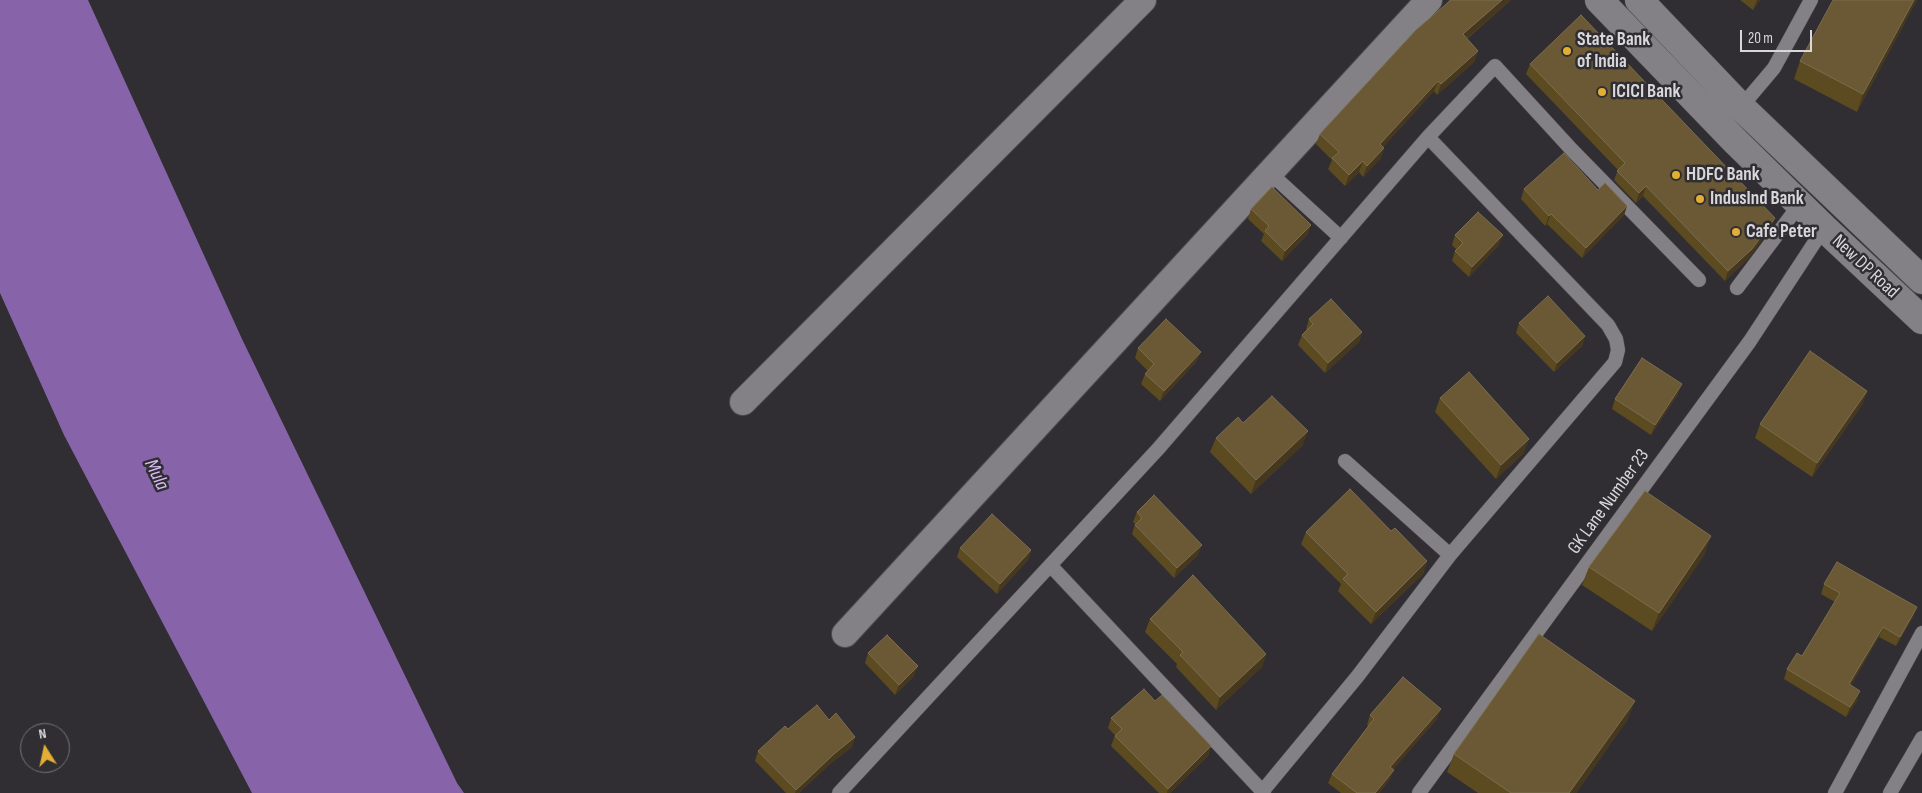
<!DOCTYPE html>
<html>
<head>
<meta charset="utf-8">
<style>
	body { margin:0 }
	#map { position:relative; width:1922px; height:793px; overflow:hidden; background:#302e33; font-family:"Sofia Sans Condensed",sans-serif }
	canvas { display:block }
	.north { position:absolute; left:20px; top:723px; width:50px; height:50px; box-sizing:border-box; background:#302e33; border:1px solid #737276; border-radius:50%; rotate:350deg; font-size:14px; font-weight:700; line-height:20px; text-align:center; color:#d8d7da }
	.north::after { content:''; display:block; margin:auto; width:18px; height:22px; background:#e3ae34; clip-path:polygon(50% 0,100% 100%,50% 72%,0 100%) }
	.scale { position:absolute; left:1740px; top:30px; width:72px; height:22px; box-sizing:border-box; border:2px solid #d8d7da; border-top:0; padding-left:6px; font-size:15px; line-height:18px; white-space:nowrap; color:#d8d7da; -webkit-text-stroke:4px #302e33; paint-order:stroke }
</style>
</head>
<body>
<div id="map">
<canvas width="1922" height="793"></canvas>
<div class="north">N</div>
<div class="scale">20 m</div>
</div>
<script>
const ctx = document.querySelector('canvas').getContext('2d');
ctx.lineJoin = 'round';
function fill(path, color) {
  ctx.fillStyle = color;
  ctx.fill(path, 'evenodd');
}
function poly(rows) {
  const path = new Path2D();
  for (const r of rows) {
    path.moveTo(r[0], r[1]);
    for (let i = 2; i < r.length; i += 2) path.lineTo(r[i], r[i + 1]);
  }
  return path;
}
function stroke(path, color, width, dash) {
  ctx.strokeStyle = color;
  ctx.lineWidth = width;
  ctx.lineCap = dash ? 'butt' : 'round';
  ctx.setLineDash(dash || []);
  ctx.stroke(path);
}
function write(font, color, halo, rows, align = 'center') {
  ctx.font = font + ' "Sofia Sans Condensed",sans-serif';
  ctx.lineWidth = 5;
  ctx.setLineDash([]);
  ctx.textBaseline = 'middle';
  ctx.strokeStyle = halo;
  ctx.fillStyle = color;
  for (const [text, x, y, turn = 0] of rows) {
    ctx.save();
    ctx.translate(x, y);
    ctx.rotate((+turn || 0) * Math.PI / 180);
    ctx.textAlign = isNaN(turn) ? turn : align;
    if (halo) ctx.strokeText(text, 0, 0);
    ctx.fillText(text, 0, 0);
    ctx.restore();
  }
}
fill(poly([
	[0,0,88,0,242,339,457,783,464,793,252,793,64,435,0,293]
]), '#8764a9');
const lane = poly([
	[1741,107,1774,68,1811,0],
	[1269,172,1341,238],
	[1737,288,1800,204],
	[1345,461,1450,555],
	[1051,566,1264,793],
	[839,793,1158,449,1428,137,1495,66,1572,150,1699,280],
	[1261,793,1357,677,1450,555,1615,362,1618,350,1616,339,1608,325,1428,137],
	[1419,793,1750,341,1824,228],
	[1835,793,1922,633],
	[1890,793,1922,738]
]);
const street = poly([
	[743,402,1143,0],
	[845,634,1429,0]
]);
const secondary = poly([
	[1599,0,1736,142,1824,228,1922,320],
	[1639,0,1741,107,1922,280]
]);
stroke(lane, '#4e4c50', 15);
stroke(street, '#4e4c50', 28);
stroke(secondary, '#4e4c50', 29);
stroke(lane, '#838086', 14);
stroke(street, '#838086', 26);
stroke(secondary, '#838086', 28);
fill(poly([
	[1449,0,1511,0,1467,39,1478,51,1474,62,1437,95,1434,91,1383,147,1384,148,1380,159,1363,177,1359,172,1345,186,1328,169,1332,160,1316,144,1320,134,1448,2],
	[1740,0,1760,0,1753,10],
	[1917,0,1857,112,1794,79,1800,61],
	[1530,64,1775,218,1771,228,1748,259,1725,281,1643,196,1636,203,1614,180,1618,170,1526,74],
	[1524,189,1598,190,1627,206,1624,215,1582,258,1547,224,1545,226,1521,199],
	[1251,209,1308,234,1282,261,1261,241,1264,234,1248,219],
	[1455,235,1499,245,1469,277,1452,261,1455,251,1457,250,1452,245],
	[1309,319,1362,332,1359,342,1325,373,1298,345,1302,335,1307,330,1306,329],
	[1519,323,1585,336,1582,346,1554,372,1516,333],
	[1138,348,1197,361,1160,401,1141,384,1145,374,1148,371,1135,358],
	[1867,391,1862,405,1812,477,1755,438,1760,424],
	[1678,394,1651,435,1612,409,1615,399],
	[1440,398,1524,453,1496,479,1435,412],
	[1243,423,1303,445,1251,494,1210,452,1216,438],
	[1137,512,1198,555,1174,578,1132,534,1135,524,1133,522],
	[1391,531,1427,561,1423,574,1371,624,1338,591,1341,584,1301,544,1306,532],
	[960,548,1031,550,1028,560,997,594,957,557],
	[1705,554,1652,631,1582,585,1589,567],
	[1824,584,1917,607,1913,617,1896,646,1879,637,1851,685,1857,701,1846,717,1784,679,1787,669,1802,656,1835,602,1821,594],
	[1150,619,1266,654,1262,667,1216,710,1176,667,1177,664,1145,632],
	[868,653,914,676,895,695,865,663],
	[1155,701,1211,746,1208,756,1170,793,1159,793,1111,746,1115,735,1108,728,1111,718],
	[1370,715,1437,719,1393,769,1390,779,1379,793,1341,793,1328,783,1332,774,1368,726,1367,725],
	[1628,719,1576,793,1478,793,1447,772,1454,754],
	[829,720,855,737,852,747,830,764,799,793,786,793,755,761,758,751,788,729]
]), '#5c4a20');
fill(poly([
	[1502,0,1511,0,1459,45,1463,34],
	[1757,0,1760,0,1753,10],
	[1914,0,1917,0,1857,112,1863,94],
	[1478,51,1474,62,1437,95,1441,84],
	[1438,81,1434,91,1376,155,1380,144],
	[1384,148,1380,159,1363,177,1367,166],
	[1363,161,1359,172,1345,186,1349,175],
	[1646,186,1643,196,1636,203,1639,193],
	[1627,206,1624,215,1582,258,1586,248],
	[1551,214,1547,224,1545,226,1549,216],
	[1775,218,1771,228,1748,259,1725,281,1728,271],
	[1311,225,1308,234,1282,261,1285,251],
	[1503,235,1499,245,1469,277,1472,267],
	[1362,332,1359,342,1325,373,1328,363],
	[1585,336,1582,346,1554,372,1557,363],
	[1201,352,1197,361,1160,401,1164,391],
	[1682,384,1678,394,1651,435,1655,425],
	[1867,391,1862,405,1812,477,1817,463],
	[1308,431,1303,445,1251,494,1256,480],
	[1529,439,1524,453,1496,479,1501,465],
	[1711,536,1705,554,1652,631,1659,613],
	[1202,545,1198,555,1174,578,1177,568],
	[1031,550,1028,560,997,594,1000,584],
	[1427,561,1423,574,1371,624,1376,612],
	[1917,607,1913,617,1896,646,1900,637],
	[1883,627,1879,637,1846,694,1849,684],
	[1266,654,1262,667,1216,710,1220,697],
	[918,666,914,676,895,695,899,685],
	[1860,691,1857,701,1846,717,1850,707],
	[1635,701,1628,719,1576,793,1569,793],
	[1441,709,1437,719,1387,777,1390,767],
	[855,737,852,747,830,764,799,793,795,793,796,790,834,754],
	[1211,746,1208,756,1170,793,1167,793,1168,789],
	[1394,770,1390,779,1379,793,1375,793]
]), '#45381f');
const building = poly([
	[1451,0,1502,0,1463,34,1478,51,1441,84,1438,81,1380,144,1384,148,1367,166,1363,161,1349,175,1332,158,1339,152,1320,134,1416,30,1451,0],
	[1833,0,1914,0,1863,94,1800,61,1833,0],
	[1581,15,1775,218,1752,249,1728,271,1646,186,1639,193,1617,171,1625,163,1530,64,1581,15],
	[1564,153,1598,190,1605,183,1627,206,1586,248,1551,214,1549,216,1524,189,1564,153],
	[1272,187,1311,225,1285,251,1265,231,1269,226,1251,209,1272,187],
	[1478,212,1503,235,1472,267,1455,251,1463,243,1455,235,1478,212],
	[1548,296,1585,336,1557,363,1519,323,1548,296],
	[1331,299,1362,332,1328,363,1302,335,1313,324,1309,319,1331,299],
	[1166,319,1201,352,1164,391,1145,374,1154,364,1138,348,1166,319],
	[1810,351,1867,391,1817,463,1760,424,1810,351],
	[1642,358,1682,384,1655,425,1615,399,1642,358],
	[1469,372,1529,439,1501,465,1440,398,1469,372],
	[1272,396,1308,431,1256,480,1216,438,1238,417,1243,423,1272,396],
	[1350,489,1391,531,1395,528,1427,561,1376,612,1343,579,1348,574,1306,532,1350,489],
	[1645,491,1711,536,1659,613,1589,567,1645,491],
	[1154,495,1202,545,1177,568,1135,525,1142,518,1137,512,1154,495],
	[992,514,1031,550,1000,584,960,548,992,514],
	[1837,562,1917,607,1900,637,1883,627,1849,684,1860,691,1850,707,1787,669,1797,653,1802,656,1840,593,1824,584,1837,562],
	[1193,575,1266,654,1220,697,1180,655,1183,652,1150,619,1193,575],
	[1539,634,1635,701,1569,793,1511,793,1454,754,1539,634],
	[887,635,918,666,899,685,868,653,887,635],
	[1403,677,1441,709,1390,767,1394,770,1375,793,1357,793,1332,774,1374,719,1370,715,1403,677],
	[1144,689,1155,701,1162,695,1211,746,1168,789,1115,736,1122,729,1111,718,1144,689],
	[817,705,829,720,836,713,855,737,834,754,796,790,758,751,785,726,788,729,817,705]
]);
fill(building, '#6a5934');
stroke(building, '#7b6d4e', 1);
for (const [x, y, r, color] of [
	[1567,51,5,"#e3ae34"],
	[1602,92,5,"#e3ae34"],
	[1676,175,5,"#e3ae34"],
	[1700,199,5,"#e3ae34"],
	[1736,232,5,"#e3ae34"]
]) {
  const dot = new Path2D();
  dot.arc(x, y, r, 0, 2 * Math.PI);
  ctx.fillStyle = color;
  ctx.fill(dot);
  stroke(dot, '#302e33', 2);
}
write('bold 19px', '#d8d7da', '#302e33', [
	["State Bank",1577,40],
	["of India",1577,62],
	["ICICI Bank",1612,92],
	["HDFC Bank",1686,175],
	["IndusInd Bank",1710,199],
	["Cafe Peter",1746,232]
], 'left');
write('19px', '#d8d7da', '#302e33', [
	["New DP Road",1865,267,43],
	["GK Lane Number 23",1609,502,-54]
]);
write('italic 20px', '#d7bcf5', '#302e33', [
	["Mula",156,475,64]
]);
</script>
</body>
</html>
